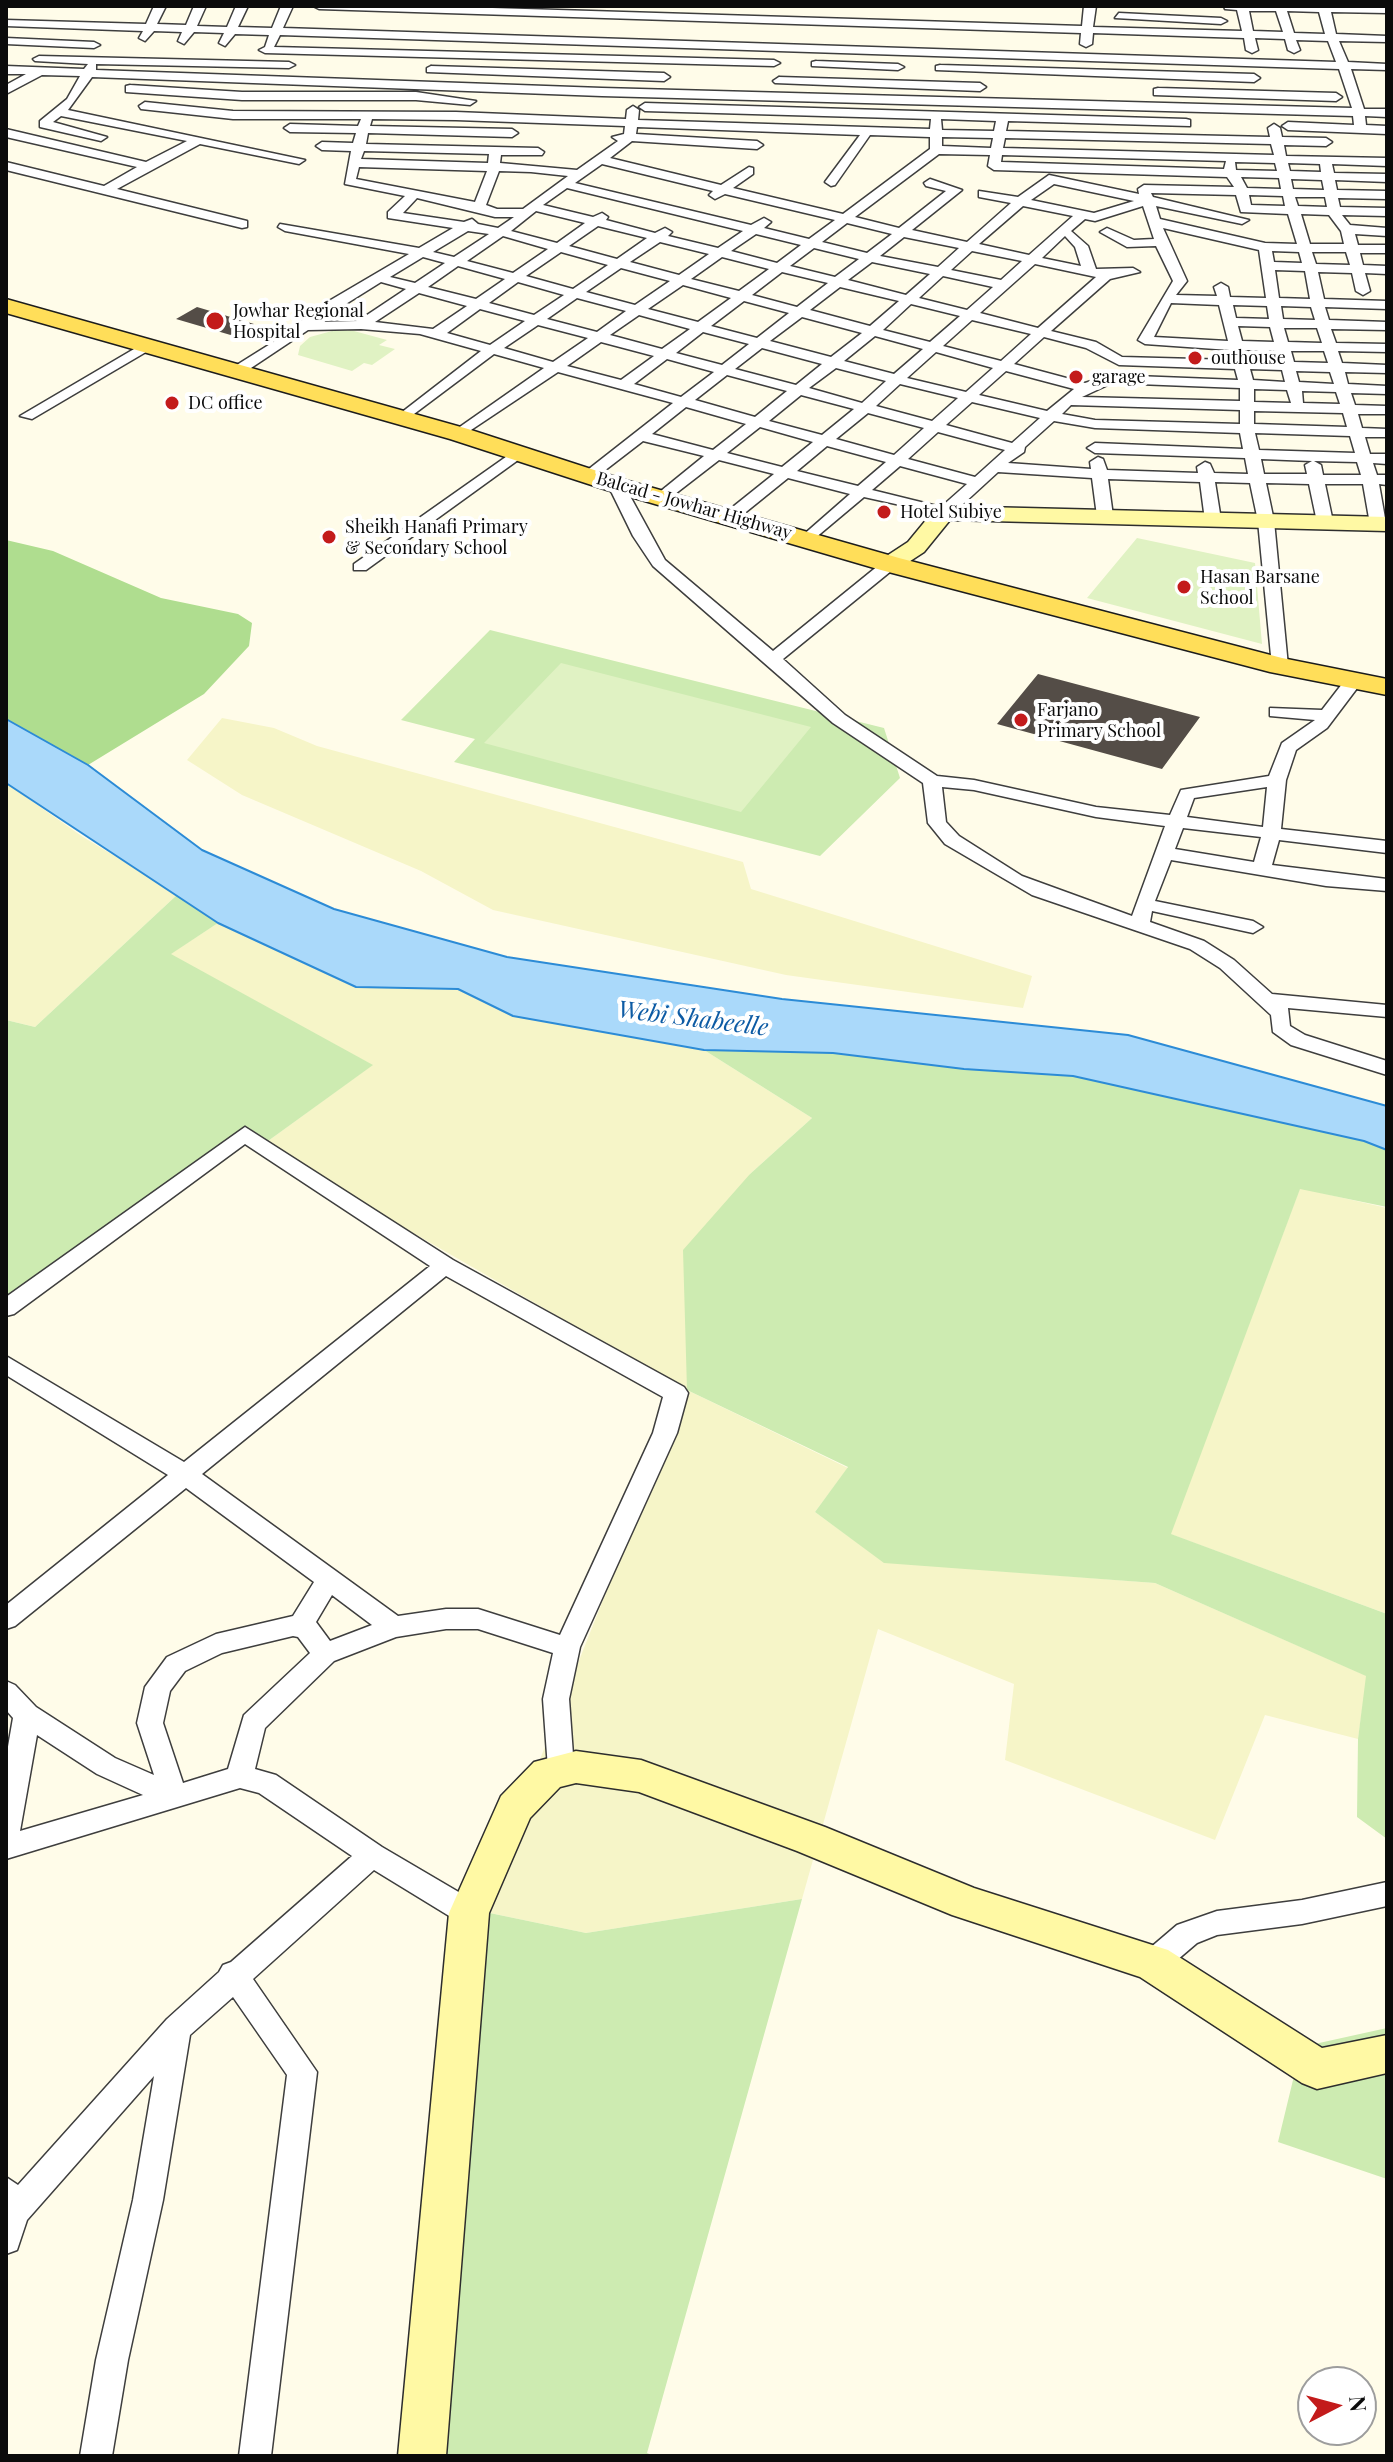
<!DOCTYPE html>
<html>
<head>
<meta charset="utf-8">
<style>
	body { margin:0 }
	#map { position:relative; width:1393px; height:2462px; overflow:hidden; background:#fffce9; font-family:"Playfair Display",serif }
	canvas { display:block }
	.frame { position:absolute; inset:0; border:8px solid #0b0b0b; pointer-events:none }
	.north { position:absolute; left:1297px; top:2366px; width:80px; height:80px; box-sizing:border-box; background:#fff; border:2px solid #9d9d9d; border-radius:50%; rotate:84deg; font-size:22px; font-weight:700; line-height:32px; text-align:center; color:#0b0b0b }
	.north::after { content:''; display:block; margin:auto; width:28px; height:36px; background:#c31b1b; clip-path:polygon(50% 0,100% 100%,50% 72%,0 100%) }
</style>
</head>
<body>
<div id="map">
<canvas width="1393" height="2462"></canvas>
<div class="frame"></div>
<div class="north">N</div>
</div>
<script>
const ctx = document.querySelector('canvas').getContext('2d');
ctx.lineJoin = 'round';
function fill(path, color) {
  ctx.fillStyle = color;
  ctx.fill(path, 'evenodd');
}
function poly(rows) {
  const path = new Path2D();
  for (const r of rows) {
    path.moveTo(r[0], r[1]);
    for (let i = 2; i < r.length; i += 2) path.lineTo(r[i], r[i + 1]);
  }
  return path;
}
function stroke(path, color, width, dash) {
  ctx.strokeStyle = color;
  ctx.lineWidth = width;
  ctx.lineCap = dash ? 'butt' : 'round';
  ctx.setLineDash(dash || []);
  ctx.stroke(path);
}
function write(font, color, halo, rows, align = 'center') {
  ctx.font = font + ' "Playfair Display",serif';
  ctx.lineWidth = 8;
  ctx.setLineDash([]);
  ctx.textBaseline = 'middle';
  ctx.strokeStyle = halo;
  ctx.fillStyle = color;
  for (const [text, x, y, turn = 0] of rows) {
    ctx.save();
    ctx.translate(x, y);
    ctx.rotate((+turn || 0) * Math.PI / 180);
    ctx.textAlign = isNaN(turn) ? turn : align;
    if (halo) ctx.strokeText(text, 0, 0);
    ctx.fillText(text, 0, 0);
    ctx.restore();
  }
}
fill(poly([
	[222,718,274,728,317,746,743,862,751,889,1032,976,1023,1008,786,975,493,910,421,871,242,795,187,760],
	[6,783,83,837,178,894,35,1027,6,1020],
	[218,923,356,987,458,989,513,1016,704,1050,812,1118,750,1174,687,1390,848,1468,815,1512,884,1562,1155,1583,1367,1676,1358,1739,1265,1715,1215,1840,1005,1760,1014,1684,878,1629,802,1899,586,1933,480,1911,686,1390,349,1196,268,1141,372,1065,170,954],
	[1300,1188,1387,1208,1387,1614,1170,1534]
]), '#f6f5c8');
fill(poly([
	[490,630,884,728,900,778,820,856,454,762,475,739,401,720],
	[178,894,218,923,171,954,373,1065,268,1141,246,1126,6,1301,6,1020,35,1027],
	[704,1050,833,1053,964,1069,1073,1076,1364,1141,1387,1150,1387,1207,1300,1189,1171,1534,1387,1614,1387,1839,1357,1817,1358,1739,1366,1676,1155,1583,884,1563,815,1512,848,1467,687,1390,683,1250,750,1174,812,1118],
	[802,1899,647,2453,654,2456,442,2456,480,1911,586,1933],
	[1387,2028,1387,2179,1278,2142,1301,2047]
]), '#cdebb1');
fill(poly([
	[6,540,53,551,161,598,238,614,252,623,249,646,204,694,88,765,6,719]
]), '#afdd8f');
fill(poly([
	[343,328,387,340,379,345,395,349,372,365,364,363,352,371,298,355,300,346,310,337],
	[1137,538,1255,563,1262,644,1087,598],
	[561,663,811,727,741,812,484,743]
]), '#e0f2c3');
const water = poly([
	[6,719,88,765,202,850,334,909,507,957,782,999,1128,1035,1387,1106,1387,1150,1364,1141,1073,1076,964,1069,833,1053,704,1050,513,1016,458,989,356,987,218,923,6,783,6,719]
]);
fill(water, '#aad9fa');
stroke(water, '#2c8bd6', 2);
fill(poly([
	[197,307,254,324,234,336,176,319],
	[1038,674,1200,717,1162,769,997,724]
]), '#544d47');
const street = poly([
	[154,6,166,6,157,24,186,25,194,6,206,6,197,26,227,27,236,6,248,6,238,27,272,28,281,6,293,6,283,28,1336,62,1328,41,1296,40,1300,50,1294,53,1288,50,1285,39,1255,38,1258,50,1252,53,1246,50,1244,38,1093,33,1092,44,1086,47,1080,44,1081,33,319,9,313,6,427,6,1082,26,1084,6,1096,6,1093,27,1242,31,1237,10,1225,9,1224,6,1387,7,1387,13,1331,12,1336,34,1387,36,1387,42,1339,41,1348,62,1387,64,1387,70,1351,69,1364,109,1387,109,1387,117,1365,116,1366,125,1387,126,1387,134,1288,130,1282,126,1288,122,1354,125,1353,116,602,96,92,77,68,110,305,160,299,164,200,144,117,189,247,221,247,227,242,228,6,170,6,162,104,186,137,167,6,137,6,129,146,162,187,141,61,116,53,122,107,137,101,141,40,127,40,121,67,99,80,76,42,75,6,94,6,85,26,74,6,74,6,66,84,69,88,64,35,61,33,59,39,56,289,62,295,65,289,68,96,64,96,70,602,88,1352,108,1339,69,280,35,274,47,774,60,780,63,774,66,265,53,259,50,265,47,269,35,235,34,225,46,219,43,224,33,194,32,184,44,178,41,182,32,154,31,145,41,139,38,143,31,6,26,6,20,146,24,154,6],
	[1249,11,1276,11,1283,32,1253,31,1249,11],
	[1287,11,1319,12,1325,34,1294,33,1287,11],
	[1119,13,1221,18,1227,21,1221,24,1115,18,1119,13],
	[6,38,94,42,100,45,94,48,6,44,6,38],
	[816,61,898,64,904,67,898,70,812,66,812,62,816,61],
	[940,65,1254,74,1260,78,1254,82,936,70,936,66,940,65],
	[431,66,664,73,670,77,664,81,427,72,427,68,431,66],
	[779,77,980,83,986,87,980,91,775,83,773,81,779,77],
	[130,85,242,92,416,92,476,101,470,105,416,100,242,100,126,92,126,86,130,85],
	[1158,88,1336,93,1342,97,1336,101,1154,95,1154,89,1158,88],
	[145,102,233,111,456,112,626,119,627,110,633,106,639,110,638,120,930,129,931,119,645,111,639,107,645,103,1186,119,1190,120,1190,126,1008,121,1006,131,1270,137,1268,128,1274,124,1280,128,1282,137,1326,138,1332,142,1326,146,1284,145,1286,156,1387,158,1387,166,1332,164,1334,173,1387,174,1387,182,1335,180,1337,190,1387,191,1387,199,1338,198,1340,207,1387,208,1387,216,1342,215,1350,225,1387,228,1387,236,1355,234,1358,245,1387,245,1387,253,1360,253,1363,265,1387,266,1387,274,1365,273,1370,291,1363,295,1356,291,1352,273,1318,272,1324,299,1387,301,1387,309,1325,307,1329,320,1387,322,1387,330,1331,329,1336,343,1387,344,1387,352,1338,351,1342,363,1387,365,1387,373,1345,372,1348,384,1387,386,1387,394,1351,393,1355,405,1387,406,1387,414,1358,414,1362,428,1387,429,1387,437,1365,437,1370,454,1387,454,1387,464,1373,463,1377,475,1387,475,1387,485,1379,484,1386,524,1378,529,1370,524,1363,484,1325,484,1333,522,1325,527,1317,522,1309,484,1266,483,1274,521,1288,666,1280,671,1272,666,1258,521,1250,483,1215,482,1221,520,1213,525,1205,520,1200,482,1108,479,1113,516,1105,521,1097,516,1092,478,998,472,950,516,864,497,808,544,802,542,802,536,850,494,788,478,736,520,724,520,724,514,774,474,719,460,666,501,656,501,656,495,704,456,643,441,595,478,585,478,585,472,673,403,558,372,459,438,454,437,454,431,544,368,494,354,402,423,395,419,397,416,481,351,420,334,361,329,308,330,242,374,232,374,232,368,291,331,312,311,409,254,285,231,278,227,280,224,419,248,453,228,388,218,388,212,405,196,345,184,351,151,322,150,316,146,322,142,353,143,356,133,290,132,284,128,290,124,358,126,361,119,233,119,141,109,139,106,145,102],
	[372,119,456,120,625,126,624,134,612,137,618,141,577,170,500,163,501,155,542,155,544,152,538,148,366,144,368,133,512,137,518,133,512,129,370,126,372,119],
	[941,119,996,121,994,131,942,130,941,119],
	[637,127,860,135,825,182,831,186,835,185,870,135,930,137,930,149,843,214,733,188,753,174,753,168,749,167,721,185,610,158,632,141,757,149,763,145,757,141,636,134,637,127],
	[942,137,993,138,991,148,942,146,942,137],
	[1005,138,1271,144,1274,155,1003,148,1005,138],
	[364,151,489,154,488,163,361,159,364,151],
	[939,154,990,155,988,166,994,170,1227,177,1234,187,1144,185,1138,189,1139,194,1049,175,1018,197,979,191,979,197,1011,203,967,242,912,230,962,190,930,179,924,183,926,186,946,191,899,228,855,217,939,154],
	[1002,155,1226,161,1224,169,1001,162,1002,155],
	[1235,162,1275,163,1277,171,1236,170,1235,162],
	[1288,163,1320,164,1321,172,1290,171,1288,163],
	[602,164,713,191,709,195,715,199,725,194,835,220,809,239,764,228,771,222,764,218,751,225,575,183,602,164],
	[359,167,487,171,475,202,356,179,359,167],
	[499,171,531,172,568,176,523,209,497,209,486,205,499,171],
	[1241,177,1279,178,1281,189,1247,188,1241,177],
	[1291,179,1322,180,1324,190,1293,189,1291,179],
	[1054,184,1134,201,1094,213,1031,200,1054,184],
	[567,188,743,231,718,248,668,236,672,232,665,228,655,233,606,220,608,217,602,213,593,217,543,205,567,188],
	[1151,193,1236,195,1241,212,1288,214,1297,244,1265,243,1160,219,1156,206,1242,224,1249,220,1153,197,1151,193],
	[1249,195,1283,196,1285,206,1251,205,1249,195],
	[1295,197,1325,197,1327,207,1298,206,1295,197],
	[417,198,495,217,514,217,498,228,478,224,472,219,464,222,403,213,417,198],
	[1023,206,1073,216,1029,255,979,244,1023,206],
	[1143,206,1154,239,1134,240,1107,228,1100,232,1127,247,1156,246,1173,281,1138,340,1145,344,1230,350,1233,360,1122,357,1096,342,1051,331,1110,279,1140,272,1133,268,1096,269,1088,246,1071,231,1085,219,1095,221,1143,206],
	[536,211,585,223,557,243,511,231,536,211],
	[1301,214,1329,215,1341,231,1344,244,1310,244,1301,214],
	[847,223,892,234,867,253,822,242,847,223],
	[598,226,647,238,617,259,569,246,598,226],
	[1163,228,1259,250,1266,298,1230,297,1228,287,1221,283,1214,287,1217,296,1176,295,1187,281,1163,228],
	[468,231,489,234,454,257,433,252,468,231],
	[756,234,801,245,777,263,731,251,756,234],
	[503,236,548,249,513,273,467,261,503,236],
	[1065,236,1075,247,1081,266,1042,258,1065,236],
	[904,237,959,248,938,267,880,256,904,237],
	[660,242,709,254,679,275,630,262,660,242],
	[814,248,859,259,835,277,790,266,814,248],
	[972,251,1022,261,1001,280,951,270,972,251],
	[1272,251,1299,252,1302,263,1274,262,1272,251],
	[561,252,608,265,573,289,526,276,561,252],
	[1312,252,1346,252,1350,265,1316,264,1312,252],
	[423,257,445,263,415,283,390,277,423,257],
	[722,257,769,269,739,291,691,279,722,257],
	[872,262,930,274,906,295,848,280,872,262],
	[1035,264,1096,277,1038,328,980,313,1035,264],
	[458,266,505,279,476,299,428,287,458,266],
	[621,268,670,281,635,305,586,292,621,268],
	[1275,270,1305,271,1310,299,1279,298,1275,270],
	[782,272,828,283,797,307,752,295,782,272],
	[943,276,993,287,967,310,919,298,943,276],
	[381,282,406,289,358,321,317,322,381,282],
	[518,282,564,295,534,315,489,303,518,282],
	[683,285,731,298,698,322,648,309,683,285],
	[840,287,899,301,870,326,810,310,840,287],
	[419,293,467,306,433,329,375,322,419,293],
	[577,298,626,311,597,332,547,319,577,298],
	[744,301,789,313,757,338,711,326,744,301],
	[1171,303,1219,305,1228,341,1154,337,1171,303],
	[911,304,960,316,930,342,883,330,911,304],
	[1233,305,1267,306,1269,319,1236,318,1233,305],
	[1281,306,1311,307,1315,320,1283,319,1281,306],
	[480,309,525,321,490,345,447,333,480,309],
	[639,315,690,329,662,349,610,335,639,315],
	[802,317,862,333,831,357,770,341,802,317],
	[972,320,1031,334,1001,361,943,346,972,320],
	[538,325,588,338,553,362,504,348,538,325],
	[1238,326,1270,327,1274,342,1242,341,1238,326],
	[1284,328,1317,328,1322,343,1288,342,1284,328],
	[703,332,749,344,722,365,676,353,703,332],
	[875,336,923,349,894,374,844,361,875,336],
	[1044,337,1086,348,1119,365,1235,369,1238,380,1110,375,1085,383,1014,364,1044,337],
	[601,342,654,356,621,380,567,366,601,342],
	[762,348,822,364,796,385,735,369,762,348],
	[1245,350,1276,350,1279,361,1247,361,1245,350],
	[1291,351,1324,351,1328,363,1294,362,1291,351],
	[936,352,993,368,966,392,907,378,936,352],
	[667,359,714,372,681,397,634,384,667,359],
	[836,368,886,381,862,403,809,388,836,368],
	[1250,369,1282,370,1285,382,1253,380,1250,369],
	[1006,371,1074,389,1047,411,979,395,1006,371],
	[1296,371,1330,372,1334,384,1299,382,1296,371],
	[727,375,787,391,755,417,695,400,727,375],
	[1112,383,1240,388,1240,401,1082,397,1112,383],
	[900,384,958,398,932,421,876,406,900,384],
	[1254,389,1287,390,1291,403,1254,402,1254,389],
	[1302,391,1336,392,1340,404,1303,403,1302,391],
	[801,395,854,409,822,435,769,421,801,395],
	[972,402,1040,418,1012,443,946,425,972,402],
	[1071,405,1240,410,1240,424,1095,420,1062,414,1071,405],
	[686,407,746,424,713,450,652,434,686,407],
	[1254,411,1343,413,1347,427,1254,424,1254,411],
	[868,413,924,428,894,455,836,439,868,413],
	[1054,421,1095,428,1240,433,1243,449,1095,443,1087,448,1095,453,1245,458,1248,474,1214,473,1210,464,1205,462,1197,467,1198,473,1107,470,1103,459,1098,457,1090,462,1091,469,1008,463,1024,452,1025,447,1054,421],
	[760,427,813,442,782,467,727,453,760,427],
	[938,432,1005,450,975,477,908,459,938,432],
	[1255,433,1350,436,1355,453,1259,450,1255,433],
	[827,446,886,462,858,486,797,471,827,446],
	[1261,459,1312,461,1305,465,1307,474,1264,474,1261,459],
	[1314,461,1357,462,1361,475,1323,475,1321,465,1314,461],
	[900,466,967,484,941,507,872,490,900,466],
	[146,342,153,346,151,349,32,419,20,416,146,342],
	[520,447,525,449,525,455,366,570,354,570,354,564,520,447],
	[616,480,624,485,665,560,773,651,884,561,896,561,896,567,783,659,845,715,937,776,974,780,1096,807,1170,815,1181,790,1269,776,1282,743,1315,720,1270,716,1270,708,1322,710,1349,675,1361,675,1364,679,1327,728,1296,750,1286,780,1281,829,1387,841,1387,853,1279,840,1272,865,1387,879,1387,891,1326,886,1171,860,1155,901,1253,921,1263,927,1253,933,1152,911,1150,922,1204,941,1234,960,1272,994,1387,1005,1387,1017,1288,1008,1290,1026,1305,1035,1387,1061,1387,1075,1291,1045,1273,1032,1271,1015,1220,968,1190,949,1032,895,945,844,928,823,923,783,833,723,653,566,633,536,608,485,616,480],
	[942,787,974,790,1096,817,1165,826,1132,916,1022,876,959,836,946,822,942,787],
	[1267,787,1263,827,1187,817,1194,798,1267,787],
	[1183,828,1261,837,1254,862,1175,849,1183,828],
	[245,1127,453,1260,684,1387,688,1393,677,1433,580,1647,569,1699,574,1769,570,1777,561,1780,552,1777,548,1769,543,1699,553,1653,478,1629,446,1629,396,1637,334,1661,265,1728,255,1769,276,1775,382,1847,479,1904,483,1913,479,1922,469,1925,459,1922,374,1870,253,1979,317,2072,271,2456,239,2456,287,2075,233,1997,190,2035,163,2200,128,2360,112,2456,80,2456,96,2360,133,2200,154,2076,27,2220,17,2250,6,2254,6,2177,18,2185,167,2019,219,1972,223,1965,231,1962,352,1856,259,1793,240,1788,6,1859,6,1758,13,1718,6,1710,6,1681,15,1685,36,1707,115,1758,154,1775,137,1723,145,1687,167,1657,216,1634,293,1616,314,1582,186,1488,15,1626,6,1629,6,1605,168,1475,6,1375,6,1356,184,1462,430,1266,245,1144,14,1314,6,1316,6,1297,245,1127],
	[446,1276,663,1397,653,1433,560,1635,478,1609,446,1609,398,1616,202,1474,446,1276],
	[332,1595,372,1625,330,1641,316,1622,332,1595],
	[293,1636,298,1637,310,1653,244,1715,228,1769,183,1783,163,1723,170,1691,185,1671,222,1653,293,1636],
	[37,1735,97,1774,143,1795,20,1831,37,1735],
	[1387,1882,1387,1906,1302,1924,1217,1935,1197,1943,1163,1972,1153,1976,1143,1972,1139,1963,1143,1954,1177,1925,1217,1911,1302,1900,1387,1882]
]);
const secondary = poly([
	[944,506,1387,517,1387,531,950,520,924,552,898,569,882,569,878,564,882,559,908,542,936,508,944,506],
	[576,1751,641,1760,825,1827,974,1888,1168,1950,1322,2048,1387,2035,1387,2073,1317,2089,1302,2083,1140,1977,952,1915,797,1851,639,1792,576,1783,560,1787,530,1818,489,1913,446,2456,398,2456,449,1913,501,1796,534,1762,576,1751]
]);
const primary = poly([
	[6,299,468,429,625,480,899,558,1282,658,1387,679,1387,695,1270,672,881,570,607,490,450,439,6,313,6,299]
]);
stroke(street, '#3e3e3e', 3);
stroke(secondary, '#2d2d2d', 3);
stroke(primary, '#1c1c1c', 3);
fill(street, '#fff');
fill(secondary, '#fff9a4');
fill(primary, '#ffde59');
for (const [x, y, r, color] of [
	[215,321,10,"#c31b1b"],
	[1195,358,8,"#c31b1b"],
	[1076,377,8,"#c31b1b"],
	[172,403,8,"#c31b1b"],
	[884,512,8,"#c31b1b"],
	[329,537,8,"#c31b1b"],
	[1184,587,8,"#c31b1b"],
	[1021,720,8,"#c31b1b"]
]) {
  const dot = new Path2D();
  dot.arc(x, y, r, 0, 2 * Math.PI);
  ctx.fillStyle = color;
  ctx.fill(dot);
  stroke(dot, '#fff', 3);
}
write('18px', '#0b0b0b', '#fff', [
	["Jowhar Regional",233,311],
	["Hospital",233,332],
	["outhouse",1211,358],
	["garage",1092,377],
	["DC office",188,403],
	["Hotel Subiye",900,512],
	["Sheikh Hanafi Primary",345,527],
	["& Secondary School",345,548],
	["Hasan Barsane",1200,577],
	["School",1200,598],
	["Farjano",1037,710],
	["Primary School",1037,731]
], 'left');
write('18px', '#0b0b0b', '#fff', [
	["Balcad - Jowhar Highway",694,506,16]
]);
write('italic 24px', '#0d5ba4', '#fff', [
	["Webi Shabeelle",693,1019,7]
]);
</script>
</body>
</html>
